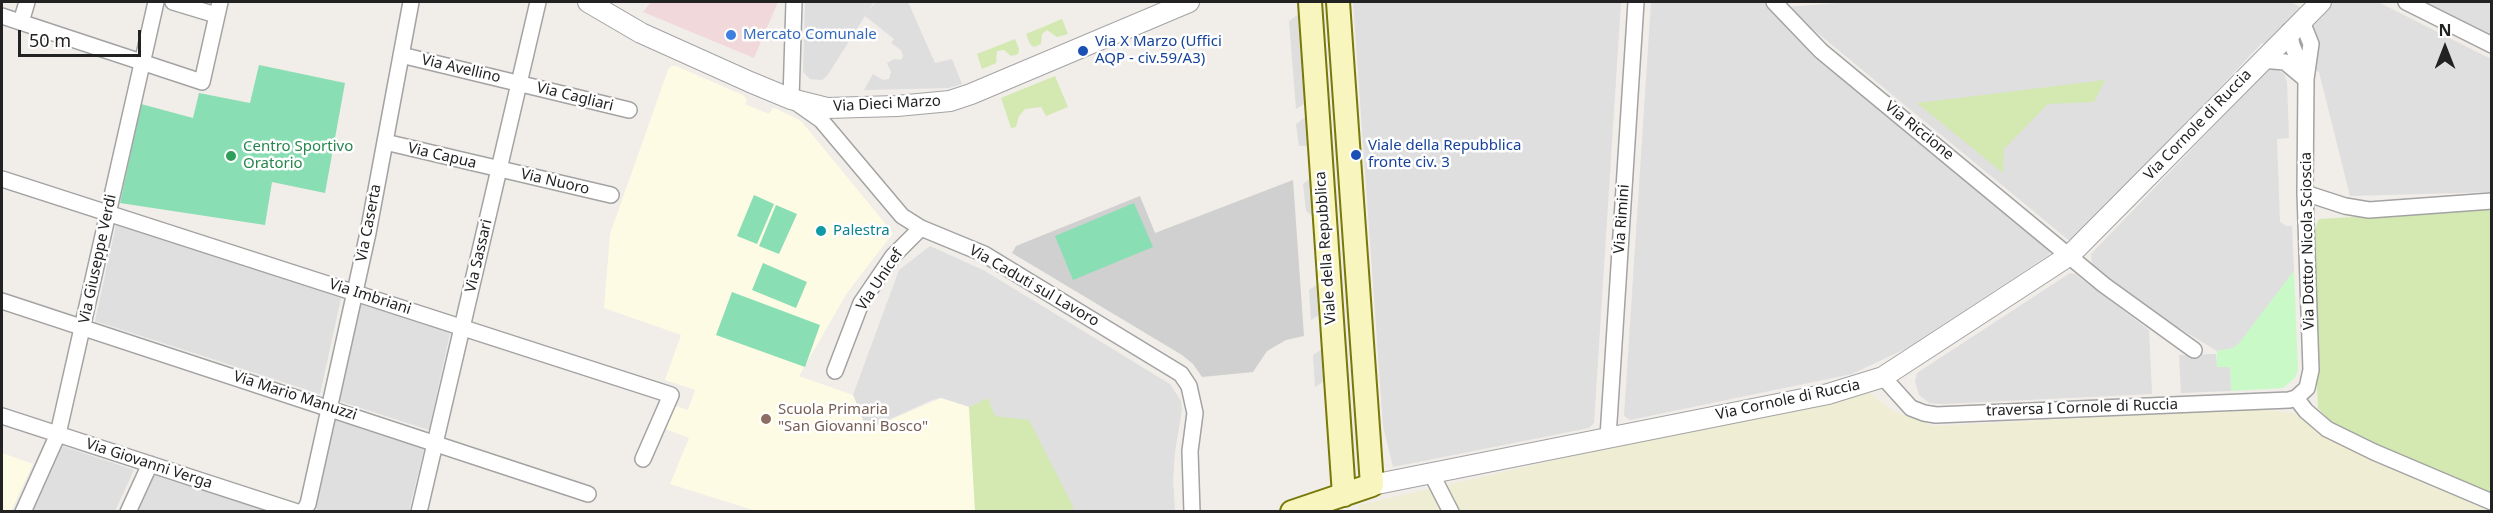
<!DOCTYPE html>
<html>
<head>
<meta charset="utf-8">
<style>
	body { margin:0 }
	#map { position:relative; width:2493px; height:513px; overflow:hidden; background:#f1ede9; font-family:"Noto Sans",sans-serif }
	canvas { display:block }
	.frame { position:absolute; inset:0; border:3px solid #222; pointer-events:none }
	.north { position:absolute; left:2415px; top:18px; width:60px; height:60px; -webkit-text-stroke:4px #fff; paint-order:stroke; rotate:0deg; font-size:16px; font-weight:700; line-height:24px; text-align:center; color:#222 }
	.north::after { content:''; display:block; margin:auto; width:21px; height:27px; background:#222; clip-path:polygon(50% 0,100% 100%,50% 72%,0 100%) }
	.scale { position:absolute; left:18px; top:30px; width:123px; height:27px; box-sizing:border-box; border:3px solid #222; border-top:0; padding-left:8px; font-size:18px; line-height:21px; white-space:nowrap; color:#222; -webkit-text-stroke:4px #fff; paint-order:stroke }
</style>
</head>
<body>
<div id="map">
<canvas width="2493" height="513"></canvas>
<div class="frame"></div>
<div class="north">N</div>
<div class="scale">50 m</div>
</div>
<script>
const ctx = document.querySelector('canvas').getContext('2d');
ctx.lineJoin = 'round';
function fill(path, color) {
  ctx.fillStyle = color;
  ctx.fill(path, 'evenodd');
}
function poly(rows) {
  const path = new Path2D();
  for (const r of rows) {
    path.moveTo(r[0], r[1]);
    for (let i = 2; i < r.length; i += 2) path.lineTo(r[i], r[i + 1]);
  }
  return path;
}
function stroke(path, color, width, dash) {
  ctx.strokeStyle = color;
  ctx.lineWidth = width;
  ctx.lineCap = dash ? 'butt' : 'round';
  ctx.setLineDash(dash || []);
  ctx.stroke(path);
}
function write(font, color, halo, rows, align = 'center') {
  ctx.font = font + ' "Noto Sans",sans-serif';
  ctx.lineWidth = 5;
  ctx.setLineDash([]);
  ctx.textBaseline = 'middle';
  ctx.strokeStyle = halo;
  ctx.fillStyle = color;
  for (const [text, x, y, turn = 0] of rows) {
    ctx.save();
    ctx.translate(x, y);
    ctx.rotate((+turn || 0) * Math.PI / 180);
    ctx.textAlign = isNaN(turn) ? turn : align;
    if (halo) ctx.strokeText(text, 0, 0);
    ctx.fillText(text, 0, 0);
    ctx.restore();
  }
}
fill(poly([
	[1353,2,1621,2,1594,423,1589,428,1393,467,1383,426],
	[1651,2,1764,3,1815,58,2050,249,2050,254,1907,348,1852,374,1630,420,1624,416],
	[1851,2,2291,2,2314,15,2326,2,2378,2,2491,59,2491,192,2350,196,2319,72,2262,43,2072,243,1786,7],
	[2426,2,2491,2,2491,36],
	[2269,69,2277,69,2284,74,2287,82,2289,138,2277,139,2280,222,2286,226,2292,226,2294,271,2239,344,2233,348,2217,351,2156,314,2092,265,2091,254],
	[116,225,341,298,320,394,95,321],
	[930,246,985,271,1170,384,1181,401,1182,410,1175,452,1173,480,1175,511,1065,511,1073,507,995,416,988,399,969,407,941,398,932,400,866,430,853,395,899,270],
	[2070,273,2075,274,2149,330,2152,394,1943,404,1929,403,1919,395,1915,381,1917,373],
	[360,304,450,333,429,430,339,401],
	[335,420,424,449,409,511,322,512,316,509],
	[63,446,134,470,115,511,33,511],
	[154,475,174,482,270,511,137,511]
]), '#dfdfdf');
fill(poly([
	[651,2,778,2,754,58,643,12]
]), '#f1d9db');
fill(poly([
	[671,66,676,66,743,95,747,100,745,104,769,114,773,108,777,109,801,121,893,233,847,293,799,376,853,395,867,430,941,398,969,407,975,511,756,511,670,484,689,438,666,429,675,406,688,410,695,390,665,380,681,335,604,308,610,234,668,70],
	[2,453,33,464,11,511,2,511]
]), '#fefbe5');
fill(poly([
	[1293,180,1304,336,1286,340,1267,351,1253,372,1202,377,1193,364,1182,355,1012,253,1016,246,1140,196,1155,233]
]), '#d0d0d0');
fill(poly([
	[1869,393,1893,411,1935,426,2253,409,2297,413,2337,442,2491,512,1359,512,1359,505,1616,446]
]), '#efeed5');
fill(poly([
	[1062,19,1068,34,1057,37,1047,30,1042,34,1041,44,1034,47,1030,44,1026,34],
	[1015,39,1019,49,1018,54,1011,56,1004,50,997,51,996,63,982,69,977,54],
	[1055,76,1068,107,1046,116,1041,107,1025,109,1019,116,1016,127,1011,128,1001,98],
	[2105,80,2094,102,2048,104,2004,149,2003,173,1917,103],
	[2491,209,2491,500,2336,427,2318,408,2310,242,2319,219],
	[988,398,995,416,1029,420,1074,508,1065,512,975,511,969,407]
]), '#d3e9b1');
fill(poly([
	[2294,271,2298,370,2295,378,2283,388,2231,391,2230,367,2217,367,2217,351,2233,348,2239,343]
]), '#caf9c8');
fill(poly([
	[259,65,345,83,325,193,272,182,265,225,120,203,141,104,193,118,199,93,250,103],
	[754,195,774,204,757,244,737,236],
	[1134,203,1153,247,1073,280,1055,236],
	[776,205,797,214,779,254,759,246],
	[763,263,807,282,796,308,752,290],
	[732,292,820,325,805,367,716,335]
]), '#89deb4');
fill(poly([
	[805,2,874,2,869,10,876,2,908,2,935,63,952,59,962,84,949,88,864,90,873,74,883,80,889,79,891,72,887,63,894,59,901,60,903,56,901,50,891,43,894,39,865,16,827,76,822,80,810,79,803,72],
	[1299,14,1306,103,1296,109,1289,21],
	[1307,116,1309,146,1299,146,1296,124],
	[1312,177,1314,217,1306,211,1303,184],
	[1318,284,1321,314,1311,320,1309,290],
	[1324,348,1326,380,1315,387,1313,355],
	[2216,354,2217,367,2230,367,2231,391,2181,393,2179,355]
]), '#dedede');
const minor = poly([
	[173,2,216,15],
	[794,2,791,99,821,120,902,216,921,228,984,254,1181,374,1189,386,1195,413,1190,451,1192,512],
	[1774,2,1821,51,2104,285,2194,350],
	[2406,2,2492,45],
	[2,16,202,82,220,2],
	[21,22,27,2],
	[2289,31,2292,45,2306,79],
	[401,55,629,110],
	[2261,60,2285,62,2303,77],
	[385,142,611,195],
	[2,179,671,395,643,459],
	[2305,193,2345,206,2369,210,2492,201],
	[2,301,588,494],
	[835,371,861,303,893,256,921,228],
	[1883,377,1911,408,1924,413,1936,415,2289,400,2296,398,2307,388,2311,370,2305,193,2306,79,2311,44,2301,19],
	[2296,398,2306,411,2327,429,2374,452,2492,502],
	[2,416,297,512],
	[1608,437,1636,2],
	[1431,473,1451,512],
	[23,512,58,434,156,2],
	[128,512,150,464],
	[303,512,308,504,368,233,411,2],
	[419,512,538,2]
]);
const tertiary = poly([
	[588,2,641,33,750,82,791,99,827,108,897,106,950,101,971,94,1189,2],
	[1372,485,1828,394,1883,377,2070,255,2321,2]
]);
const secondary = poly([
	[1310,2,1344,495],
	[1292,512,1372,485,1338,2]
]);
stroke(minor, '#a3a3a3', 18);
stroke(tertiary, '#a3a3a3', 22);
stroke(secondary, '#797908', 26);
stroke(minor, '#fff', 15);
stroke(tertiary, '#fff', 20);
stroke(secondary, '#f9f5bf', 22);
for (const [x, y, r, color] of [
	[731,35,6,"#3f7fe0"],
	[1083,51,6,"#1a4fb4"],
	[1356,155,6,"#1a4fb4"],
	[231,156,6,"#2e9e5b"],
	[821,231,6,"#0f9aa8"],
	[766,419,6,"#8d6e63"]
]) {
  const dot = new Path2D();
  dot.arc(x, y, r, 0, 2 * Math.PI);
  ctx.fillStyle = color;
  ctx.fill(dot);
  stroke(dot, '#fff', 2);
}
write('15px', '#366cbe', '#fff', [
	["Mercato Comunale",743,35]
], 'left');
write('15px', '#164399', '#fff', [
	["Via X Marzo (Uffici",1095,42],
	["AQP - civ.59/A3)",1095,59],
	["Viale della Repubblica",1368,146],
	["fronte civ. 3",1368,163]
], 'left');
write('15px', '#222', '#fff', [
	["Via Avellino",461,69,13],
	["Via Cagliari",575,97,14],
	["Via Dieci Marzo",887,104,-3],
	["Via Cornole di Ruccia",2198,125,-46],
	["Via Riccione",1919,131,39],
	["Via Capua",442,156,13],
	["Via Nuoro",555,182,13],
	["Via Rimini",1622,219,-86],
	["Via Caserta",369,223,-79],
	["Via Dottor Nicola Scioscia",2308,241,-91],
	["Viale della Repubblica",1326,248,-94],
	["Via Sassari",479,256,-77],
	["Via Giuseppe Verdi",98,259,-78],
	["Via Unicef",880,280,-56],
	["Via Caduti sul Lavoro",1034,286,30],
	["Via Imbriani",370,297,18],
	["Via Mario Manuzzi",295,396,18],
	["Via Cornole di Ruccia",1788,400,-12],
	["traversa I Cornole di Ruccia",2082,408,-2],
	["Via Giovanni Verga",149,464,18]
]);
write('15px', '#27864d', '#fff', [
	["Centro Sportivo",243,147],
	["Oratorio",243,164]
], 'left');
write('15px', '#0d838f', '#fff', [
	["Palestra",833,231]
], 'left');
write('15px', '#785e54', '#fff', [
	["Scuola Primaria",778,410],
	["\"San Giovanni Bosco\"",778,427]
], 'left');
</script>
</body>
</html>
